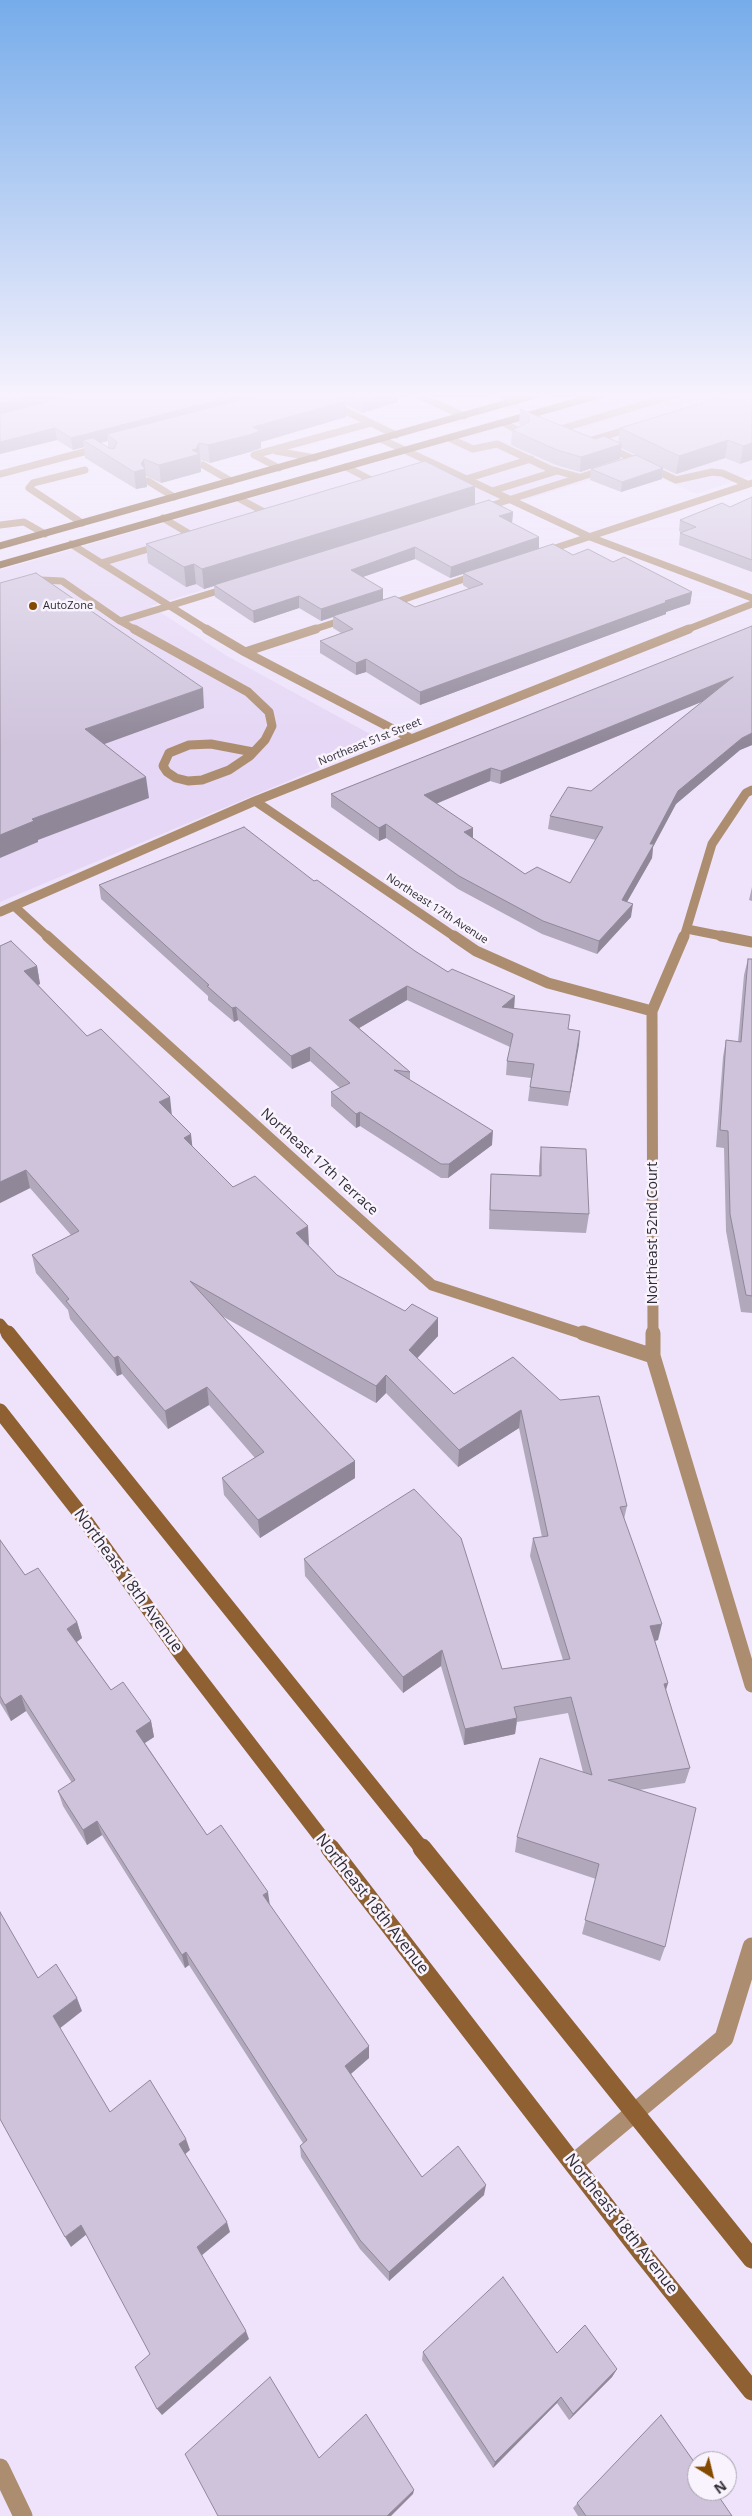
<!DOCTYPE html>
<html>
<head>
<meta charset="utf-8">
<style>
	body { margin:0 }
	#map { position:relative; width:752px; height:2516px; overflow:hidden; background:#eee3fb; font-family:"Open Sans",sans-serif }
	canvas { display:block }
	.north { position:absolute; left:687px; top:2451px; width:50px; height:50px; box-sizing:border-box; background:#f8f3fd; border:1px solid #a8a3ad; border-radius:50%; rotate:144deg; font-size:14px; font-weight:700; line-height:20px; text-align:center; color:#302c35 }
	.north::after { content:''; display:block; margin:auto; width:18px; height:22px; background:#844b00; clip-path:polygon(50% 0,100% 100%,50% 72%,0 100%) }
</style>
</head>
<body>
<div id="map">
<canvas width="752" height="2516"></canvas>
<div class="north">N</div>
</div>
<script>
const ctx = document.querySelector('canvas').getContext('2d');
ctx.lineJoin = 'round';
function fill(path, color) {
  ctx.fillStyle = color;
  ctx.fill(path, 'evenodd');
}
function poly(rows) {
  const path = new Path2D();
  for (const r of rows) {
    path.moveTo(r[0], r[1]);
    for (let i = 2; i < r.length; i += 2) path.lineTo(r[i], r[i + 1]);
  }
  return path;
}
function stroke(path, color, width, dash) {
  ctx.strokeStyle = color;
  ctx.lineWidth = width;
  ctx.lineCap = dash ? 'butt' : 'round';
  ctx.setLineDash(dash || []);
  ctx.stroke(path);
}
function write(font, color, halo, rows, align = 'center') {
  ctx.font = font + ' "Open Sans",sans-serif';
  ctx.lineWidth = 5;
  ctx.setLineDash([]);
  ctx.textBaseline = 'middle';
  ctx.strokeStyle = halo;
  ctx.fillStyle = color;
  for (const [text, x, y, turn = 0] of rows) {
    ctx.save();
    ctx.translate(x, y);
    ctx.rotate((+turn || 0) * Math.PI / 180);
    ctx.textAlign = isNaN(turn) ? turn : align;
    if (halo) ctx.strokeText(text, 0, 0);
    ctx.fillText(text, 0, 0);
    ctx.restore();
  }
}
fill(poly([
	[620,392,752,392,752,475,697,494,634,466,526,500,495,499,151,606,227,656,383,741,0,902,0,570]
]), '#e5d7f5');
stroke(poly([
	[316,392,310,394,396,435],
	[411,392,464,416],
	[504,423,524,434,519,437],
	[564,428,685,392],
	[449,438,473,449,497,444,550,469,579,477],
	[592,440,635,427],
	[605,446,635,460,625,463],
	[276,451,315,458],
	[203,465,231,481],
	[346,467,375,482],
	[649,467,676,480,712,472,722,473,747,484],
	[279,468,254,455,371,423],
	[0,474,99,448],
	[466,479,531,459],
	[148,481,174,497],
	[492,491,557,471],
	[238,498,268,514],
	[480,509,606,469],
	[163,518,193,536],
	[82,523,29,488,33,483,85,470],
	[0,525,24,522,45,534],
	[101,563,162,545],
	[0,592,41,580,62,581,120,621,231,587],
	[120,621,136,630]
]), '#ad8d6f', 7);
stroke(poly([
	[134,629,248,692,269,712,272,726,265,740,250,756,229,770,202,780,188,781,176,778,167,772,163,766,169,753,189,745,211,744,253,752]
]), '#ad8d6f', 9);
stroke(poly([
	[496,392,516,401],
	[381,439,590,537,752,598],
	[71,544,208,630],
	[543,552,752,483],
	[387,605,479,574],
	[312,630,349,618],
	[686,630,752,604]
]), '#ad8d6f', 7);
stroke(poly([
	[206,629,245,652,410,738],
	[245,652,316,629],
	[255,801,455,937],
	[14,906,48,937],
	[0,912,255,801,689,629],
	[687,929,727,937],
	[684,937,712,844,746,793,752,790]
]), '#ad8d6f', 9);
stroke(poly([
	[47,936,432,1285,586,1335],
	[454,936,476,951,548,983,652,1011],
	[721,936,752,942],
	[653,1335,652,1011,684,936]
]), '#ad8d6f', 11);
stroke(poly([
	[583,1333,653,1356],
	[653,1333,653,1356,752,1685]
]), '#ad8d6f', 15);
stroke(poly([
	[574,2163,724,2038,752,1947],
	[0,2468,23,2516]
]), '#ad8d6f', 19);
stroke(poly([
	[0,1324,9,1335]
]), '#8e6032', 11);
stroke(poly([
	[8,1333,423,1850],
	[0,1411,79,1512,182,1656,331,1850]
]), '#8e6032', 15);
stroke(poly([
	[330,1848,641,2252,752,2391],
	[422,1848,752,2259]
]), '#8e6032', 19);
stroke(poly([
	[0,546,546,392],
	[0,565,610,392]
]), '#704312', 7);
fill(poly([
	[0,392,398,392,398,402,362,413,346,405,346,417,261,442,261,448,250,452,210,463,201,460,201,472,161,483,146,476,147,487,136,489,85,458,84,447,73,450,57,440,0,454],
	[108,441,108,448,100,443],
	[752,392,740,464,725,458,676,474,639,457,663,468,662,479,621,492,590,480,591,469,636,455,621,448,620,459,580,472,556,465,511,445,512,430,522,425,519,424,520,409,595,439,618,443,620,428],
	[475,486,475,505,513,512,512,523,539,549,613,562,692,592,690,604,666,612,666,614,420,705,366,672,356,675,320,653,320,641,341,633,333,628,333,617,321,621,299,608,254,623,215,597,214,586,204,589,196,584,186,587,148,563,146,544],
	[415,559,450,578,463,574,463,585,469,589,415,607,383,600,363,577],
	[752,497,752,572,679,545,680,533,682,533,679,531,680,520,730,507],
	[752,626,752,745,740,750,676,804,653,847,652,858,627,902,631,917,597,954,542,934,458,889,386,838,379,841,331,807,331,794],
	[703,701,591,791,550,816,548,829,596,840,570,883,525,874,473,838,473,828,436,803,490,781,500,784],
	[314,881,415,951,448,972,514,1009,569,1029,580,1031,568,1106,528,1101,531,1078,506,1075,507,1061,510,1047,407,1000,359,1028,410,1072,410,1080,492,1145,448,1178,441,1178,360,1126,356,1128,331,1106,331,1092,340,1088,310,1061,292,1069,238,1020,234,1022,208,1000,208,996,101,899,99,885],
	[752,887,752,901,749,900],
	[0,946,37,966,40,984,38,985,87,1036,172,1115,192,1146,233,1187,309,1245,308,1245,337,1275,438,1336,417,1358,454,1394,513,1357,627,1506,624,1519,658,1640,655,1641,668,1683,666,1690,690,1768,685,1783,639,1790,665,1947,660,1961,582,1934,596,1879,515,1852,517,1837,583,1772,568,1713,517,1722,515,1734,464,1745,441,1666,403,1693,305,1576,304,1559,502,1669,563,1660,530,1556,533,1538,542,1537,519,1428,458,1467,386,1393,376,1403,222,1316,355,1461,355,1478,260,1538,224,1495,222,1478,255,1458,209,1405,168,1429,122,1374,117,1376,70,1319,68,1310,36,1273,32,1255,71,1235,30,1188,0,1203],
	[748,959,752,959,752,1313,741,1312,726,1231,724,1148,716,1147,723,1057,726,1040,738,1042,744,975],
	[541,1147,589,1214,586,1233,489,1229,490,1192,491,1174,539,1176,539,1166],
	[0,1540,25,1575,77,1622,82,1638,77,1642,111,1690,151,1721,154,1737,145,1743,207,1835,270,1905,369,2058,351,2074,422,2177,484,2195,389,2281,360,2249,301,2157,300,2146,303,2143,189,1965,185,1968,102,1835,87,1845,63,1806,58,1791,72,1783,26,1711,11,1721,0,1703],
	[423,2352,557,2353,617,2369,612,2377,569,2420,557,2403,493,2468,422,2360],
	[661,2415,732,2516,578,2516,573,2508]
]), '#b1a8bc');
fill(poly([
	[42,392,90,392,0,415,0,403],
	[249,392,293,392,107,434,108,441,91,445,83,440,84,447,73,450,71,438],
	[393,392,398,392,398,402,362,413,362,401],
	[346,401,346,417,261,442,261,448,250,452,210,463,208,445,253,427],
	[55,428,57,440,0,454,0,442],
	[728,440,725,458,676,474,679,456],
	[199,443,201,472,161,483,159,465,192,450],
	[752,443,752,460,740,464,743,446],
	[622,444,620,459,580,472,581,457],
	[144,459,147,487,136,489,134,472],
	[663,468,662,479,621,492,622,482],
	[475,486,475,505,204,589,202,569],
	[513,512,512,523,499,516],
	[539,537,539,549,450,578,451,567],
	[415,547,415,559,351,581,351,570],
	[194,564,196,584,186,587,184,567],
	[383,589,383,600,321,621,321,609],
	[692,592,690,604,666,612,666,614,420,705,420,692,665,601],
	[299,596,299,608,254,623,253,611],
	[366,659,366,672,356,675,356,663],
	[733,677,731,690,500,784,501,771],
	[203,688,204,708,88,750,85,729],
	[752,733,752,745,740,750,676,804,653,847,652,858,620,914,622,900,650,844,678,791,742,738],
	[491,768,490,781,424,809,424,795],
	[146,777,149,798,38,840,38,842,0,858,0,835,32,819],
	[386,824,386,838,379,841,379,828],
	[473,828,473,841,464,832],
	[633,904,631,917,597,954,599,941],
	[37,966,40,984,28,989,24,971],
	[407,986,407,1000,349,1034,349,1020],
	[515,996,514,1010,502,1007],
	[236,1007,238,1020,234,1022,232,1008],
	[580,1031,579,1045,568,1106,570,1092],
	[310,1047,310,1061,292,1069,291,1056],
	[170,1097,172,1116,159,1102],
	[360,1112,360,1126,356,1128,356,1114],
	[493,1131,492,1145,448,1178,449,1164],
	[191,1134,193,1152,184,1138],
	[26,1170,30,1188,0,1203,0,1182],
	[308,1226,309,1245,297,1251,296,1233],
	[438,1318,438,1336,408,1368,409,1350],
	[118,1356,122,1374,117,1376,114,1358],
	[386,1375,386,1393,376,1403,376,1386],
	[207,1387,209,1405,168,1429,165,1411],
	[521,1410,519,1428,458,1467,459,1450],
	[355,1461,355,1478,260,1538,258,1520],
	[77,1622,82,1638,72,1645,67,1629],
	[662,1624,658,1640,646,1643,650,1626],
	[442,1650,441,1666,403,1693,403,1677],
	[668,1683,663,1699,664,1684],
	[21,1695,26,1711,11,1721,5,1705],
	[517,1718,515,1734,464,1745,465,1729],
	[151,1721,154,1737,140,1746,136,1731],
	[97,1821,102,1835,87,1845,83,1830],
	[268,1892,270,1906,263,1895],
	[186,1952,189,1965,185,1968,182,1955],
	[77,1998,82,2011,59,2029,53,2016],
	[369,2046,369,2058,346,2078,345,2066],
	[186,2139,190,2150,183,2156,179,2144],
	[486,2185,484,2195,389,2281,389,2272],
	[227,2222,230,2232,201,2256,197,2247],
	[81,2225,87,2234,71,2247,65,2237],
	[246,2331,249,2339,162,2415,157,2409],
	[617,2369,612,2377,569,2420,573,2414],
	[561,2397,557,2403,493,2468,495,2462],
	[414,2490,413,2494,391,2516,387,2516]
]), '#908899');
const building = poly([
	[0,392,42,392,0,403,0,392],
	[87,392,249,392,71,438,55,428,0,442,0,414,87,392],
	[272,392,329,392,346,401,253,427,260,431,249,435,208,445,199,443,196,449,192,450,200,454,159,465,144,459,141,464,145,469,134,472,83,440,93,438,109,448,114,449,117,442,107,434,272,392],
	[343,392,393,392,362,401,343,392],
	[738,392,752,392,752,443,743,446,728,440,679,456,620,428,738,392],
	[520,409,595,439,604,436,622,444,581,457,557,450,512,430,529,422,529,416,520,409],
	[636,455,663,468,622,482,591,469,636,455],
	[425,461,475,486,202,569,194,564,184,567,146,544,425,461],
	[752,497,752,560,680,533,696,527,680,520,722,503,730,507,752,497],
	[489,500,513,512,499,516,539,537,451,567,415,547,351,570,383,589,321,609,299,596,253,611,214,585,489,500],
	[553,544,573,555,588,549,613,562,624,557,692,592,665,601,667,602,420,692,366,659,356,663,320,641,353,629,333,616,395,596,415,607,483,584,463,573,553,544],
	[36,573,203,688,85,729,146,777,32,819,34,821,0,835,0,583,36,573],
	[752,626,752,733,742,738,678,791,650,844,654,844,622,900,633,904,599,941,543,921,459,876,386,824,379,828,331,794,752,626],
	[733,677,591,791,568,787,550,816,603,827,570,883,537,867,525,874,464,832,473,828,424,795,491,768,501,771,733,677],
	[244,827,314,881,317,880,415,951,448,972,452,969,515,996,502,1007,570,1015,568,1029,580,1031,570,1092,530,1087,534,1064,507,1061,513,1034,407,986,349,1020,410,1072,394,1070,493,1131,449,1164,441,1164,360,1112,356,1114,331,1092,350,1083,310,1047,291,1056,236,1007,232,1008,207,986,209,985,99,885,244,827],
	[11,941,37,966,24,971,87,1036,101,1029,170,1097,159,1102,191,1134,184,1138,233,1187,255,1176,308,1226,296,1233,337,1275,405,1311,412,1304,438,1318,409,1350,454,1394,513,1357,560,1400,599,1396,627,1506,620,1507,662,1624,650,1626,668,1683,664,1684,690,1768,608,1780,696,1808,665,1947,585,1920,599,1864,517,1837,540,1758,592,1775,571,1697,514,1707,517,1718,465,1729,442,1650,403,1677,304,1559,414,1489,461,1538,502,1669,570,1659,533,1538,548,1536,521,1410,459,1450,386,1375,376,1386,190,1281,355,1461,258,1520,222,1478,264,1452,207,1387,165,1411,118,1356,114,1358,66,1301,69,1299,32,1255,79,1231,26,1170,0,1182,0,946,11,941],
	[748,959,752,959,752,1296,746,1295,730,1214,728,1131,720,1130,726,1040,741,1042,748,959],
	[541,1147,586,1149,589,1214,490,1210,491,1174,541,1176,541,1147],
	[0,1540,25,1575,38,1568,77,1622,67,1629,111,1690,123,1682,151,1721,136,1731,207,1835,221,1825,268,1892,263,1895,369,2046,345,2066,422,2177,458,2146,486,2185,389,2272,360,2240,300,2146,307,2140,186,1952,182,1955,97,1821,83,1830,58,1791,75,1780,21,1695,5,1705,0,1696,0,1540],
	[0,1912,38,1978,56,1964,77,1998,53,2016,110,2112,150,2080,186,2139,179,2144,227,2222,197,2247,246,2331,157,2409,135,2367,150,2354,81,2225,65,2237,0,2119,0,1912],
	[503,2277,557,2353,585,2325,617,2369,573,2414,561,2397,495,2462,423,2352,503,2277],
	[270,2377,319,2458,366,2414,414,2490,387,2516,218,2516,185,2454,270,2377],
	[661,2415,697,2466,697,2491,715,2491,732,2516,586,2516,577,2503,661,2415]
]);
fill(building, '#cec3db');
stroke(building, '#908899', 1);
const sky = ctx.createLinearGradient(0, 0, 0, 745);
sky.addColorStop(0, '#76acea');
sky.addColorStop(0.53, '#f7f2fd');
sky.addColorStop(1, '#f7f2fd00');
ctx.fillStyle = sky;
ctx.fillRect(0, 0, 752, 745);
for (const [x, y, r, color] of [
	[33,606,5,"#844b00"]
]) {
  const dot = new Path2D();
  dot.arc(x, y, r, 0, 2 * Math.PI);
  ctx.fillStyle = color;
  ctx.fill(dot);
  stroke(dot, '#f8f3fd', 2);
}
write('11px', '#302c35', '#f8f3fd', [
	["AutoZone",43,606]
], 'left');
write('11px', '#302c35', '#f8f3fd', [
	["Northeast 51st Street",370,742,-22],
	["Northeast 17th Avenue",437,909,33]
]);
write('14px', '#302c35', '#f8f3fd', [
	["Northeast 17th Terrace",319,1162,42],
	["Northeast 52nd Court",653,1233,-90]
]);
write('16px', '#302c35', '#f8f3fd', [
	["Northeast 18th Avenue",128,1581,54],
	["Northeast 18th Avenue",372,1904,52],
	["Northeast 18th Avenue",621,2224,52]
]);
</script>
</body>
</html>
